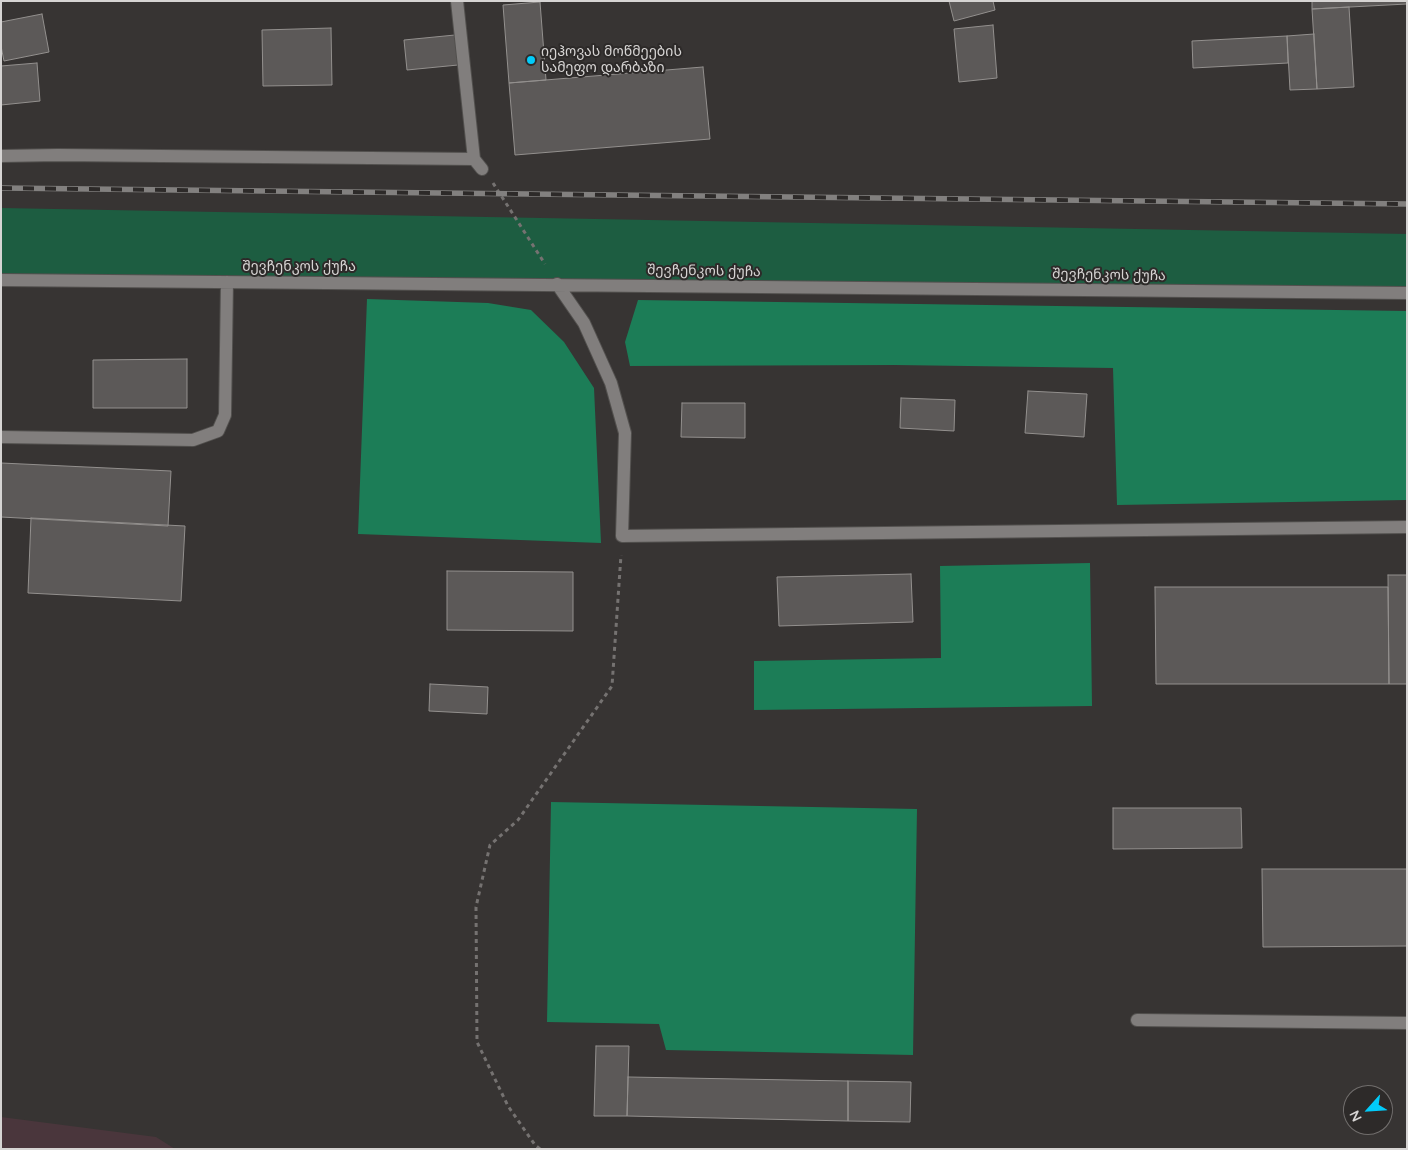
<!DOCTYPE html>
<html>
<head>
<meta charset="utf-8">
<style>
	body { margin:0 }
	#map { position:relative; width:1408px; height:1150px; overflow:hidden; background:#373433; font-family:Quicksand,sans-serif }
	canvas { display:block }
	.frame { position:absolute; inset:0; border:2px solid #d6d4d3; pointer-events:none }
	.north { position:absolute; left:1343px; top:1085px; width:50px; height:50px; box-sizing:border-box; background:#2d2a29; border:1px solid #716e6d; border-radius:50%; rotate:244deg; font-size:14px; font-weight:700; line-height:20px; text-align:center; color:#d6d4d3 }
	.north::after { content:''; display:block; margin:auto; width:18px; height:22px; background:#02cbf9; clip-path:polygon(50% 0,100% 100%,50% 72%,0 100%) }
</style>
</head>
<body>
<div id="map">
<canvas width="1408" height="1150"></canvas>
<div class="frame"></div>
<div class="north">N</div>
</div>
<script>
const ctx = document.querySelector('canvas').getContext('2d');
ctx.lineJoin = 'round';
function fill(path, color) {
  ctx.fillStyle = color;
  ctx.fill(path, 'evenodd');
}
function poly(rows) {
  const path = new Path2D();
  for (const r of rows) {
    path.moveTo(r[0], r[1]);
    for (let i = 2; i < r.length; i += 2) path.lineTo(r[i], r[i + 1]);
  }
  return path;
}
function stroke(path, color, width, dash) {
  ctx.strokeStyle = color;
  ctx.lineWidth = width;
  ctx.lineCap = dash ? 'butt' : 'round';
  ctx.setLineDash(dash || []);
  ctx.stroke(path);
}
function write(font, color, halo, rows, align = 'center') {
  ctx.font = font + ' Quicksand,"Noto Sans Georgian",sans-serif';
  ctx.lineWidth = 4;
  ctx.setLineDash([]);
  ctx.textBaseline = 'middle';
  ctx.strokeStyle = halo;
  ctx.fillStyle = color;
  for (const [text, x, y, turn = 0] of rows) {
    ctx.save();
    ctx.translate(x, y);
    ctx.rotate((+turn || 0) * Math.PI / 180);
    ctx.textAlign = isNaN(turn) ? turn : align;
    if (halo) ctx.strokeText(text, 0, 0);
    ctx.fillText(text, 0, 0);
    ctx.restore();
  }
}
fill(poly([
	[1,1117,156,1137,175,1149,1,1149]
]), '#4a363c');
fill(poly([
	[1,208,1407,234,1407,293,1,280]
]), '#1d5d41');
fill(poly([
	[367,299,488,303,531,310,564,342,594,388,601,543,358,534],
	[638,300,1407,311,1407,500,1117,505,1113,368,895,365,630,366,625,342],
	[1090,563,1092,706,754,710,754,661,941,658,940,566],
	[551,802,917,809,913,1055,666,1050,659,1024,547,1022]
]), '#1c7d57');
const building = poly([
	[949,1,993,1,995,10,954,21,949,1],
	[1312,1,1407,1,1407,4,1312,9,1312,1],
	[540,2,546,80,509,83,503,5,540,2],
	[1349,7,1354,87,1317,89,1312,9,1349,7],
	[42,14,49,52,4,61,1,46,1,22,42,14],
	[993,25,997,78,959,82,954,29,993,25],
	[331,28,332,85,263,86,262,30,331,28],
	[1314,34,1317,89,1290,90,1287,36,1314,34],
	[455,35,458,65,407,70,404,40,455,35],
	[1287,36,1288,63,1193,68,1192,41,1287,36],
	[37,63,40,101,1,105,1,66,37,63],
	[703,67,710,139,515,155,509,83,703,67],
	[187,359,187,408,93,408,93,360,187,359],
	[1028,391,1087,394,1084,437,1025,433,1028,391],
	[901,398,955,400,954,431,900,428,901,398],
	[682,403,745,403,745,438,681,437,682,403],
	[1,463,171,471,168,526,1,517,1,463],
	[31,518,185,526,181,601,28,593,31,518],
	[447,571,573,572,573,631,447,630,447,571],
	[911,574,913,622,779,626,777,577,911,574],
	[1388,575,1407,575,1407,684,1389,684,1388,575],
	[1155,587,1388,587,1389,684,1156,684,1155,587],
	[430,684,488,687,487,714,429,711,430,684],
	[1113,808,1241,808,1242,848,1113,849,1113,808],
	[1262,869,1407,869,1407,946,1263,947,1262,869],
	[596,1046,629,1046,627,1116,594,1116,596,1046],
	[628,1077,848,1081,848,1121,627,1116,628,1077],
	[848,1081,911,1082,910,1122,848,1121,848,1081]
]);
fill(building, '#5c5958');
stroke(building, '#93908e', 1);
const minor = poly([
	[457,1,474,159,482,169],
	[1,156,58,155,474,159],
	[1,280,1407,293],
	[557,284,584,323,611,383,625,433,622,536,1407,527],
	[1,437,193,440,218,431,225,415,227,282],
	[1137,1020,1407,1023]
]);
stroke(minor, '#52504e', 14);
stroke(poly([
	[493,183,545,264],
	[540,1149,535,1145,508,1106,477,1042,476,907,490,845,518,820,612,686,621,555]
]), '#757271', 3, [4, 4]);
stroke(minor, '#817e7d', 12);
const rail = poly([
	[1,188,1407,204]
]);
stroke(rail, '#82807f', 5.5);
stroke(rail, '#2d2a29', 4, [11]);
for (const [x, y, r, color] of [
	[531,60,5,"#02cbf9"]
]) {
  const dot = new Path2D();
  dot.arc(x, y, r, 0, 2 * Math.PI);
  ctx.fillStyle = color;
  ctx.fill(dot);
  stroke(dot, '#2d2a29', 2);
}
write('14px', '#d6d4d3', '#2d2a29', [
	["იეჰოვას მოწმეების",541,52],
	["სამეფო დარბაზი",541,68]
], 'left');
write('14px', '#d6d4d3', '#2d2a29', [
	["შევჩენკოს ქუჩა",299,267],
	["შევჩენკოს ქუჩა",704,271,1],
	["შევჩენკოს ქუჩა",1109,275,1]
]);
</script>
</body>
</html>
